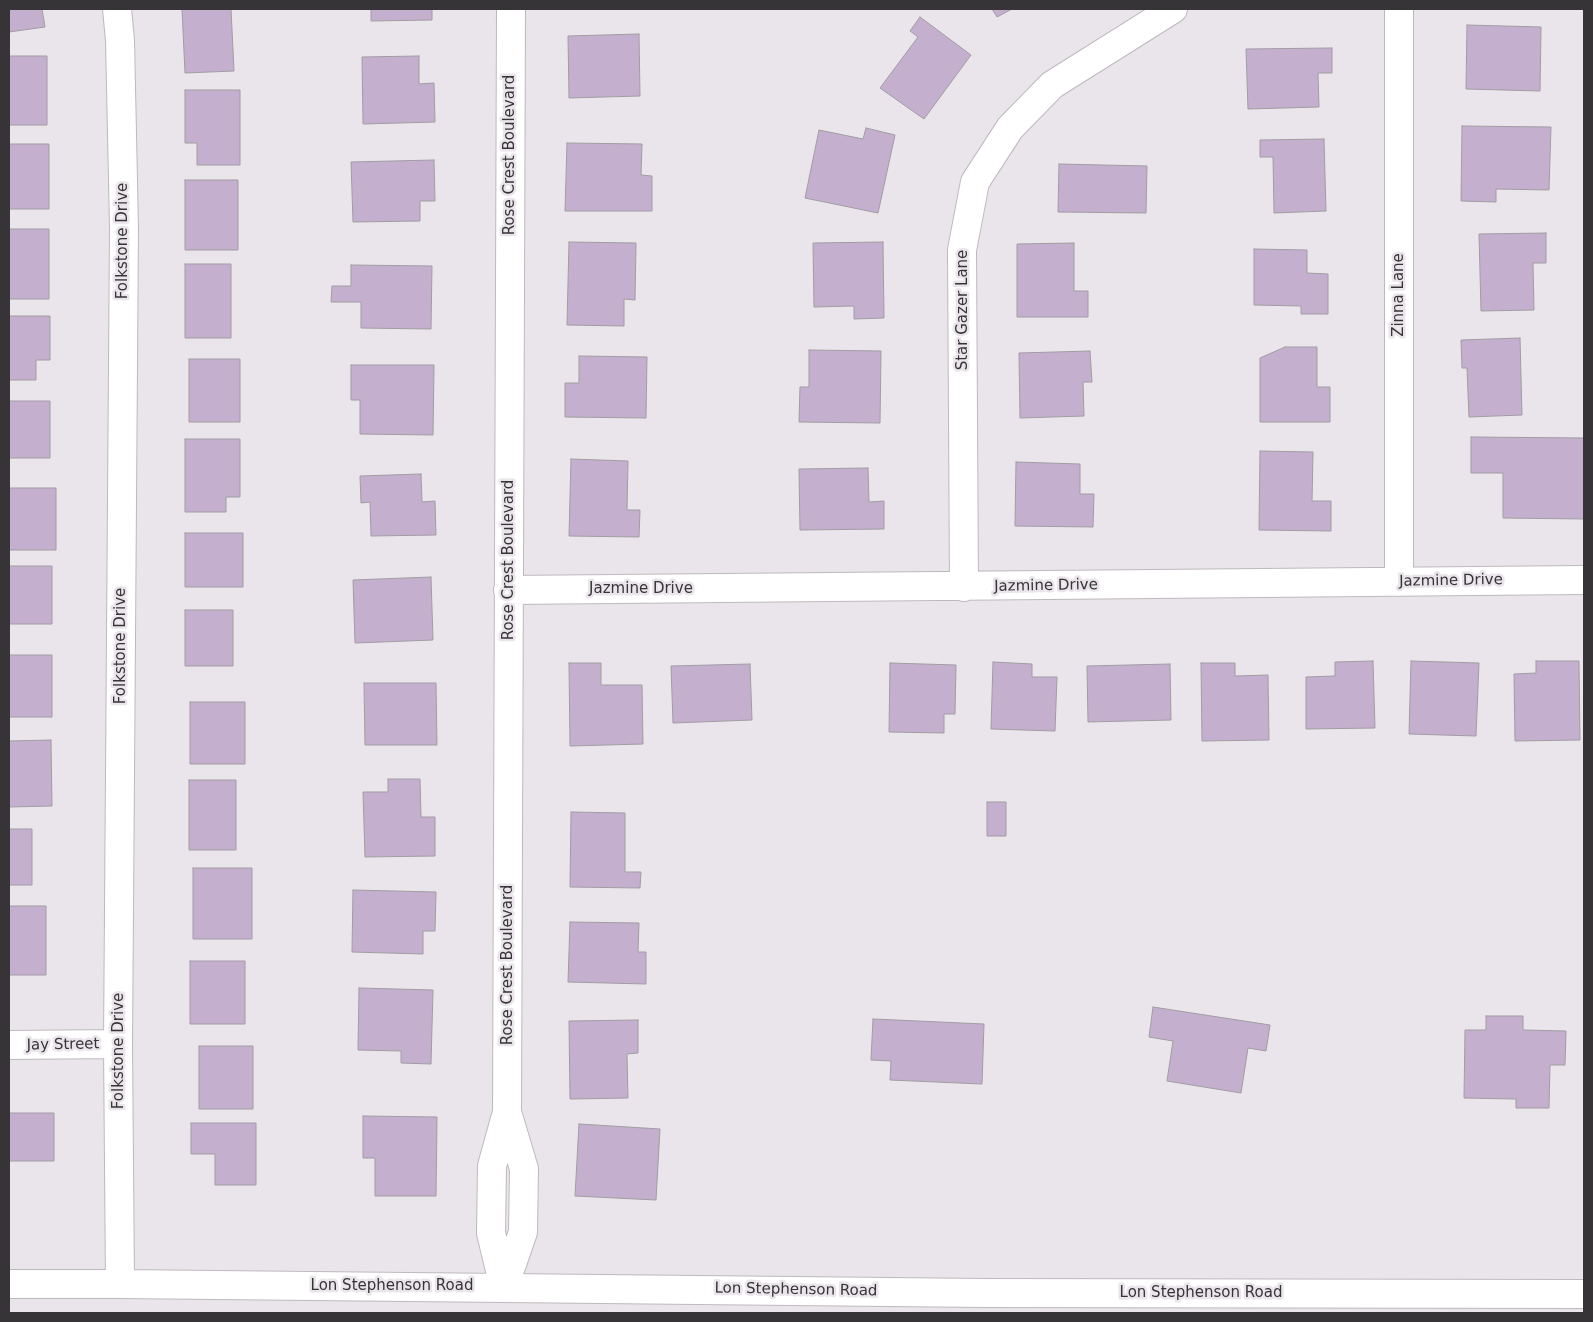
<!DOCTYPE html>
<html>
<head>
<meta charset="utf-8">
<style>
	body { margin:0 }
	#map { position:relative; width:1593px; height:1322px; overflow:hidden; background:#eae5ea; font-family:"DejaVu Sans",sans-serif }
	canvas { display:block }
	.frame { position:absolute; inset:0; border:10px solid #363436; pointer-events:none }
</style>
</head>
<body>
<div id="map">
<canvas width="1593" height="1322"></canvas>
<div class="frame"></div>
</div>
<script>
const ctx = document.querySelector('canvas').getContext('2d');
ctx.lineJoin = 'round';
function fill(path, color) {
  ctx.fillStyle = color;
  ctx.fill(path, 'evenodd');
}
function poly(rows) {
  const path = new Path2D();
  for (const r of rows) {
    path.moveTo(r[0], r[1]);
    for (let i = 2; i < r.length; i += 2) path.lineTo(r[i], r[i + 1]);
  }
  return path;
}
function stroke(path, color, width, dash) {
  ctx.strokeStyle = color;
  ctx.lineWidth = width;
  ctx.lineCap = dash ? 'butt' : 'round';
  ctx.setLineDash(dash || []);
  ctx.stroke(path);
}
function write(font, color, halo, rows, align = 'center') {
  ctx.font = font + ' "DejaVu Sans",sans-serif';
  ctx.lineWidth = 5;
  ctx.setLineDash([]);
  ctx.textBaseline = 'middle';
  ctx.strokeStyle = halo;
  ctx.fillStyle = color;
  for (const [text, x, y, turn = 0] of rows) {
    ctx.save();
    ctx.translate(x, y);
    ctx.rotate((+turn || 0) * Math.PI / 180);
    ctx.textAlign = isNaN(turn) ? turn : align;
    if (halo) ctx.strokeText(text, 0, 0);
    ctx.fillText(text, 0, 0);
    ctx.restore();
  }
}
const building = poly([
	[9,9,42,9,45,27,9,32,9,9],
	[182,9,231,9,234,71,185,73,182,9],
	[371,9,432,9,432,20,371,21,371,9],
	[992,9,1012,9,997,17,992,9],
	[920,17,971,55,924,119,880,88,918,37,910,31,920,17],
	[1467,25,1541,27,1540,91,1466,89,1467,25],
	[639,34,640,96,569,98,568,36,639,34],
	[1332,48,1332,73,1318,73,1319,107,1248,109,1246,49,1332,48],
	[9,56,47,56,47,125,9,125,9,56],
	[419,56,419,84,434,83,435,122,363,124,362,57,419,56],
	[185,90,240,90,240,165,197,165,197,143,185,143,185,90],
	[1462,126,1551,127,1549,190,1496,189,1496,202,1461,201,1462,126],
	[866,128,895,135,878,213,805,198,819,130,863,139,866,128],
	[1324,139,1326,211,1274,213,1273,157,1260,157,1260,140,1324,139],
	[567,143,642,144,641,175,652,176,652,211,565,211,567,143],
	[9,144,49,144,49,209,9,209,9,144],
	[434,160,435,201,420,201,420,221,353,222,351,162,434,160],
	[1059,164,1147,166,1146,213,1058,212,1059,164],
	[185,180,238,180,238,250,185,250,185,180],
	[9,229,49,229,49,299,9,299,9,229],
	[1546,233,1546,263,1533,263,1534,310,1481,311,1479,234,1546,233],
	[569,242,636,243,635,300,624,299,624,326,567,325,569,242],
	[883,242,884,318,854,319,854,306,814,307,813,243,883,242],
	[1074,243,1074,291,1088,291,1088,317,1017,317,1017,244,1074,243],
	[1254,249,1307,250,1307,273,1328,274,1328,314,1301,314,1301,306,1254,305,1254,249],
	[185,264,231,264,231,338,185,338,185,264],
	[351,265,432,266,431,329,361,328,361,302,331,302,332,286,351,286,351,265],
	[9,316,50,316,50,360,36,360,36,380,9,380,9,316],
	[1520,338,1522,415,1469,417,1467,368,1462,368,1461,340,1520,338],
	[1285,347,1317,347,1317,387,1330,387,1330,422,1260,422,1260,358,1285,347],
	[809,350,881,351,880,423,799,422,800,387,809,387,809,350],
	[1090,351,1092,382,1083,382,1084,416,1020,418,1019,353,1090,351],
	[579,356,647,357,646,418,565,417,565,383,579,383,579,356],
	[189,359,240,359,240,422,189,422,189,359],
	[351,365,434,365,433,435,360,434,360,400,351,400,351,365],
	[9,401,50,401,50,458,9,458,9,401],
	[1471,437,1584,438,1584,519,1503,518,1503,473,1471,473,1471,437],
	[185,439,240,439,240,497,226,497,226,512,185,512,185,439],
	[1260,451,1313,452,1312,501,1331,501,1331,531,1259,530,1260,451],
	[571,459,628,461,627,510,640,510,639,537,569,536,571,459],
	[1016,462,1080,464,1080,494,1094,494,1093,527,1015,526,1016,462],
	[868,468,869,502,884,501,884,529,800,530,799,469,868,468],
	[421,474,422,502,435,501,436,535,371,536,370,502,361,503,360,476,421,474],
	[9,488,56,488,56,550,9,550,9,488],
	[185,533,243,533,243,587,185,587,185,533],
	[9,566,52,566,52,624,9,624,9,566],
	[431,577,433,640,355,643,353,580,431,577],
	[185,610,233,610,233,666,185,666,185,610],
	[9,655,52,655,52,717,9,717,9,655],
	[1373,661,1375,728,1306,729,1306,677,1335,676,1335,662,1373,661],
	[1411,661,1479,663,1476,736,1409,734,1411,661],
	[1536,661,1579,661,1580,740,1515,741,1514,674,1536,673,1536,661],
	[993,662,1032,664,1032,677,1057,677,1055,731,991,729,993,662],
	[569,663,601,663,601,685,642,685,643,744,570,746,569,663],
	[890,663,956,665,955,714,944,714,944,733,889,732,890,663],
	[1201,663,1235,663,1235,676,1268,675,1269,740,1202,741,1201,663],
	[750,664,752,720,673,723,671,666,750,664],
	[1170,664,1171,720,1088,722,1087,666,1170,664],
	[364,683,436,683,437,745,365,745,364,683],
	[190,702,245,702,245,764,190,764,190,702],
	[51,740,52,806,9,807,9,741,51,740],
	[388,779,420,779,421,817,435,817,435,856,365,857,363,792,388,792,388,779],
	[189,780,236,780,236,850,189,850,189,780],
	[987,802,1006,802,1006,836,987,836,987,802],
	[571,812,625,813,625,872,641,872,640,888,570,887,571,812],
	[9,829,32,829,32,885,9,885,9,829],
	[193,868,252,868,252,939,193,939,193,868],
	[353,890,436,892,435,931,423,931,423,954,352,952,353,890],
	[9,906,46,906,46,975,9,975,9,906],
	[570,922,639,923,638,952,646,952,646,984,568,982,570,922],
	[190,961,245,961,245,1024,190,1024,190,961],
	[359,988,433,990,431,1064,401,1063,401,1051,358,1050,359,988],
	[1153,1007,1270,1025,1266,1051,1248,1048,1241,1093,1167,1081,1173,1041,1149,1037,1153,1007],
	[1486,1016,1523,1016,1523,1030,1566,1031,1565,1065,1550,1065,1549,1108,1516,1108,1516,1099,1464,1098,1465,1030,1486,1030,1486,1016],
	[873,1019,984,1024,982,1084,890,1080,891,1061,871,1060,873,1019],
	[638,1020,638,1053,627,1054,628,1098,570,1099,569,1021,638,1020],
	[199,1046,253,1046,253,1109,199,1109,199,1046],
	[9,1113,54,1113,54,1161,9,1161,9,1113],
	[363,1116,437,1117,436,1196,375,1196,375,1158,363,1158,363,1116],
	[191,1123,256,1123,256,1185,215,1185,215,1154,191,1154,191,1123],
	[579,1124,660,1129,656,1200,575,1196,579,1124]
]);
fill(building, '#c4b0ce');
stroke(building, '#a09ca2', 1);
const minor = poly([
	[117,9,120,40,124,228,118,1044,120,1284],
	[1399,9,1399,582],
	[964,587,962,250,975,182,1010,128,1052,85,1173,9],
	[508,590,1584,580],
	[9,1045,118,1044],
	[9,1284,120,1284,985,1293,1584,1294],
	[504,1287,491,1233,492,1166,507,1112,511,9],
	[504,1287,523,1232,524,1169,507,1112]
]);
stroke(minor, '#beb9be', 30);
stroke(minor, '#fff', 28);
write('15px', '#363436', '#eae5ea', [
	["Rose Crest Boulevard",510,155,-90],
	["Folkstone Drive",123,241,-90],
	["Zinna Lane",1399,295,-90],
	["Star Gazer Lane",963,310,-90],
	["Rose Crest Boulevard",509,560,-90],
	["Jazmine Drive",1451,581,-1],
	["Jazmine Drive",1046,586,-1],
	["Jazmine Drive",641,589],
	["Folkstone Drive",121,646,-90],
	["Rose Crest Boulevard",508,965,-90],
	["Jay Street",63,1045,-1],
	["Folkstone Drive",119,1051,-90],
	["Lon Stephenson Road",392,1286],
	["Lon Stephenson Road",796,1290,1],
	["Lon Stephenson Road",1201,1293]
]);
</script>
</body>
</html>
